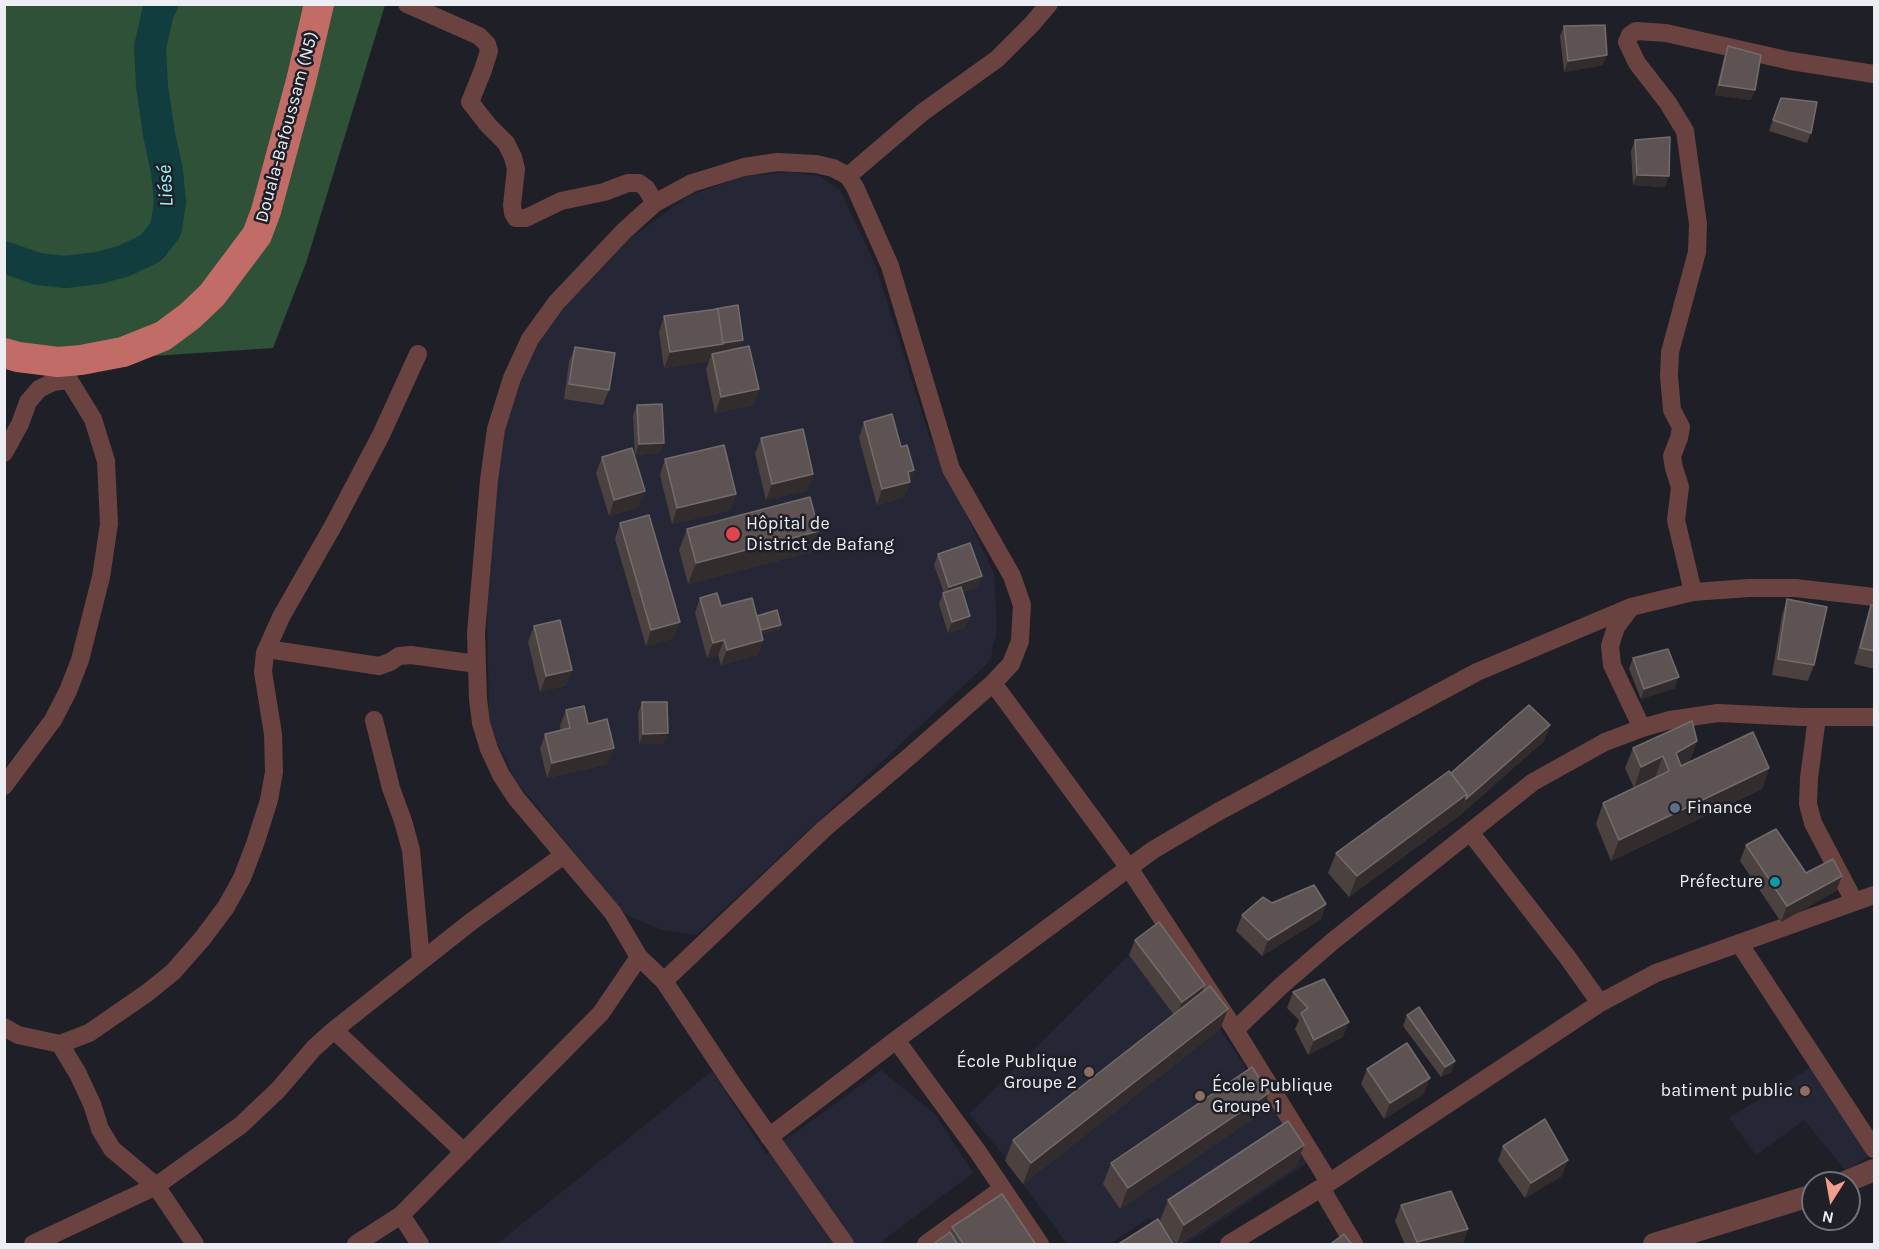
<!DOCTYPE html>
<html>
<head>
<meta charset="utf-8">
<style>
	body { margin:0 }
	#map { position:relative; width:1879px; height:1249px; overflow:hidden; background:#1e1f27; font-family:Karla,sans-serif }
	canvas { display:block }
	.frame { position:absolute; inset:0; border:6px solid #ededf4; pointer-events:none }
	.north { position:absolute; left:1801px; top:1171px; width:60px; height:60px; box-sizing:border-box; background:#1e1f27; border:2px solid #717179; border-radius:50%; rotate:191deg; font-size:16px; font-weight:700; line-height:24px; text-align:center; color:#ededf4 }
	.north::after { content:''; display:block; margin:auto; width:21px; height:27px; background:#f49d8c; clip-path:polygon(50% 0,100% 100%,50% 72%,0 100%) }
</style>
</head>
<body>
<div id="map">
<canvas width="1879" height="1249"></canvas>
<div class="frame"></div>
<div class="north">N</div>
</div>
<script>
const ctx = document.querySelector('canvas').getContext('2d');
ctx.lineJoin = 'round';
function fill(path, color) {
  ctx.fillStyle = color;
  ctx.fill(path, 'evenodd');
}
function poly(rows) {
  const path = new Path2D();
  for (const r of rows) {
    path.moveTo(r[0], r[1]);
    for (let i = 2; i < r.length; i += 2) path.lineTo(r[i], r[i + 1]);
  }
  return path;
}
function stroke(path, color, width, dash) {
  ctx.strokeStyle = color;
  ctx.lineWidth = width;
  ctx.lineCap = dash ? 'butt' : 'round';
  ctx.setLineDash(dash || []);
  ctx.stroke(path);
}
function write(font, color, halo, rows, align = 'center') {
  ctx.font = font + ' Karla,sans-serif';
  ctx.lineWidth = 5;
  ctx.setLineDash([]);
  ctx.textBaseline = 'middle';
  ctx.strokeStyle = halo;
  ctx.fillStyle = color;
  for (const [text, x, y, turn = 0] of rows) {
    ctx.save();
    ctx.translate(x, y);
    ctx.rotate((+turn || 0) * Math.PI / 180);
    ctx.textAlign = isNaN(turn) ? turn : align;
    if (halo) ctx.strokeText(text, 0, 0);
    ctx.fillText(text, 0, 0);
    ctx.restore();
  }
}
fill(poly([
	[791,172,820,176,840,190,875,264,929,435,994,574,997,629,990,661,696,935,662,930,626,915,515,780,489,725,487,603,492,495,509,402,535,339,628,240,688,196,744,176],
	[1153,938,1220,1029,1308,1162,1186,1244,1170,1244,1149,1218,1110,1244,1067,1244,1006,1161,1005,1157,969,1114,1129,955],
	[1818,1063,1874,1152,1846,1171,1804,1120,1756,1155,1729,1118],
	[881,1070,935,1114,973,1173,878,1244,497,1244,712,1071,766,1154]
]), '#262736');
fill(poly([
	[5,5,385,5,306,263,273,348,5,366]
]), '#2e5138');
stroke(poly([
	[4,257,38,269,66,272,98,268,124,261,151,248,166,229,170,202,167,171,159,134,152,86,150,47,158,12,162,4]
]), '#113d3e', 32);
stroke(poly([
	[407,4,479,36,487,44,489,51,483,70,470,102,488,125,506,143,513,157,516,169,512,205,513,213,516,218,526,218,561,201,604,192,628,183,639,183,646,188,655,203],
	[848,176,923,112,997,59,1032,24,1049,4],
	[4,453,20,424,28,402,39,389,53,382,69,380],
	[1693,592,1676,520,1680,487,1674,468,1672,456,1679,438,1681,427,1672,410,1669,376,1670,352,1697,252,1698,224,1685,131,1668,103,1637,63,1627,42,1630,35,1636,31,1666,33,1791,61,1874,74],
	[1631,607,1616,627,1610,646,1612,665,1642,728],
	[267,649,379,666,390,662,399,656,411,655,477,664],
	[993,683,1129,868,1235,1030,1329,1182],
	[1817,717,1809,778,1808,804,1813,823,1854,901],
	[374,720,391,788,403,821,411,850,421,960],
	[4,786,53,720,68,691,80,660,101,577,109,524,106,461,93,419,58,362],
	[1470,832,1568,958,1600,1003],
	[1739,943,1874,1149],
	[664,981,825,828,910,756,993,683,1011,664,1020,641,1022,605,1012,576,951,469,890,266,855,187,848,176,833,168,816,164,777,162,744,167,692,183,655,203,624,231,556,303,530,339,512,378,496,429,489,480,476,633,478,699,481,723,489,749,501,775,516,798,613,913,639,957,664,981,733,1085,845,1244],
	[4,1027,18,1035,60,1044,78,1074,92,1104,100,1129,112,1149,156,1186,195,1244],
	[334,1030,464,1152],
	[1235,1030,1281,986,1333,941,1533,782,1605,742,1642,728,1670,720,1718,713,1801,717,1874,717],
	[896,1040,978,1152,1040,1244],
	[60,1044,89,1033,147,993,173,972,202,939,226,907,242,878,255,844,269,800,274,772,273,734,263,672,265,653,281,617,333,526,381,435,418,354],
	[769,1137,896,1040,1153,850,1216,813,1477,672,1631,607,1693,592,1749,588,1795,588,1874,597],
	[1321,1188,1354,1244],
	[33,1244,156,1186,241,1125,278,1090,314,1048,334,1030,472,921,564,855],
	[356,1244,401,1215],
	[420,1244,401,1215,601,1013,639,957],
	[926,1244,1002,1189],
	[1229,1244,1321,1188,1600,1003,1656,973,1874,895]
]), '#6a4341', 18);
stroke(poly([
	[1843,1183,1874,1170],
	[1654,1244,1813,1195]
]), '#6a4341', 22);
stroke(poly([
	[4,353,18,357,58,362,81,360,123,352,163,336,190,316,212,295,257,235,266,211,301,81,319,4]
]), '#c26c68', 30);
fill(poly([
	[1564,26,1603,65,1564,72,1560,36],
	[1728,46,1751,100,1715,95,1724,57],
	[1781,98,1811,133,1807,143,1769,131],
	[1635,140,1665,187,1633,185,1631,151],
	[664,316,740,348,759,389,753,405,715,413,706,370,709,361,664,368,659,332],
	[575,347,609,390,603,405,564,399,569,362],
	[637,405,660,453,635,455,633,416],
	[864,422,901,447,914,470,904,497,877,505,859,438],
	[761,438,808,490,766,500,755,454],
	[602,457,639,507,609,516,596,473],
	[665,459,736,494,730,510,672,524,660,475],
	[620,523,674,638,646,646,615,539],
	[687,529,819,531,811,552,688,584,679,550],
	[938,554,978,587,962,592,966,627,948,633,939,604,943,593,944,593,934,565],
	[700,598,721,606,757,616,779,630,762,634,763,640,758,655,721,665,718,655,707,658,695,613],
	[1787,599,1814,665,1808,681,1772,675,1782,615],
	[1871,605,1875,606,1875,669,1854,664,1866,621],
	[534,626,572,670,566,685,540,692,528,642],
	[1633,658,1675,688,1641,699,1629,669],
	[642,702,664,744,639,744,638,713],
	[566,710,588,724,608,764,547,778,540,749,545,734,561,730,560,726],
	[1550,725,1544,741,1460,815,1349,897,1328,873,1336,853,1451,773],
	[1697,741,1689,762,1769,768,1762,789,1611,861,1596,824,1603,803,1656,778,1655,777,1634,788,1625,768,1633,748],
	[1746,845,1806,873,1842,876,1836,891,1781,922,1740,861],
	[1272,903,1326,904,1321,919,1262,956,1236,931,1242,915],
	[1135,940,1202,992,1228,1009,1220,1029,1023,1184,1005,1161,1013,1140,1174,1015,1129,955],
	[1293,992,1343,1037,1308,1055,1295,1029,1299,1020,1287,1008],
	[1407,1015,1455,1061,1451,1072,1441,1077,1403,1026],
	[1367,1069,1424,1094,1384,1119,1361,1084],
	[1261,1113,1120,1209,1103,1184,1111,1163],
	[1304,1145,1296,1166,1178,1245,1176,1245,1160,1221,1168,1200],
	[1503,1146,1562,1176,1525,1198,1498,1161],
	[1401,1205,1468,1229,1462,1245,1405,1245,1395,1221],
	[952,1227,1036,1245,932,1245,950,1232]
]), '#4b413f');
fill(poly([
	[1607,55,1603,65,1564,72,1568,61],
	[1719,85,1755,90,1751,100,1715,95],
	[1637,175,1669,176,1665,187,1633,185],
	[743,340,739,351,712,354,709,361,664,368,670,352],
	[759,389,753,405,715,413,721,397],
	[664,443,660,453,635,455,639,444],
	[914,470,904,497,877,505,882,489,908,472],
	[813,474,808,490,766,500,772,484],
	[645,491,639,507,609,516,614,500],
	[736,494,730,510,672,524,677,508],
	[819,531,811,552,688,584,696,563],
	[982,576,978,587,945,598,949,587],
	[970,616,966,627,948,633,952,622],
	[680,622,674,638,646,646,651,630],
	[781,625,779,630,752,637,754,632],
	[724,640,718,655,707,658,713,643],
	[763,640,758,655,721,665,727,650],
	[572,670,566,685,540,692,546,676],
	[1679,677,1675,688,1641,699,1644,689],
	[1550,725,1544,741,1460,815,1466,799],
	[668,733,664,744,639,744,643,734],
	[1697,741,1689,762,1668,774,1676,753],
	[614,748,608,764,547,778,552,763],
	[1663,756,1655,777,1634,788,1641,767],
	[1769,768,1762,789,1611,861,1619,840],
	[1467,794,1460,815,1349,897,1357,876],
	[1842,876,1836,891,1781,922,1787,906],
	[1326,904,1321,919,1262,956,1268,940],
	[1205,985,1199,1000,1176,1018,1182,1002],
	[1228,1009,1220,1029,1023,1184,1031,1163],
	[1349,1022,1343,1037,1308,1055,1314,1040],
	[1455,1061,1451,1072,1441,1077,1445,1067],
	[1430,1078,1424,1094,1384,1119,1390,1103],
	[1269,1093,1261,1113,1120,1209,1128,1188],
	[1304,1145,1296,1166,1177,1245,1184,1225],
	[1568,1160,1562,1176,1525,1198,1531,1183],
	[1468,1229,1462,1245,1416,1245,1417,1242]
]), '#322c2d');
const building = poly([
	[1605,25,1607,55,1568,61,1564,26,1605,25],
	[1728,46,1761,55,1755,90,1719,85,1728,46],
	[1781,98,1817,102,1811,133,1773,120,1781,98],
	[1670,137,1669,176,1637,175,1635,140,1670,137],
	[738,305,743,340,723,343,718,309,715,309,738,305],
	[718,309,723,344,670,352,664,316,718,309],
	[749,346,759,389,721,397,712,354,749,346],
	[575,347,615,353,609,390,569,384,575,347],
	[662,404,664,443,639,444,637,405,662,404],
	[892,414,901,447,907,445,914,470,908,472,910,482,882,489,864,422,892,414],
	[803,429,813,474,772,484,761,438,803,429],
	[724,445,736,494,677,508,665,459,724,445],
	[632,448,645,491,614,500,602,457,632,448],
	[810,497,819,531,696,563,687,529,810,497],
	[649,515,680,622,651,630,620,523,649,515],
	[970,543,982,576,949,587,938,554,970,543],
	[961,587,970,616,952,622,943,593,961,587],
	[717,593,721,606,752,598,763,640,727,650,724,640,713,643,700,598,717,593],
	[1787,599,1827,607,1814,665,1778,659,1787,599],
	[1871,605,1875,606,1875,651,1860,648,1871,605],
	[777,610,781,625,761,630,757,616,777,610],
	[560,620,572,670,546,676,534,626,560,620],
	[1668,649,1679,677,1644,689,1633,658,1668,649],
	[642,702,667,702,668,733,643,734,642,702],
	[1529,705,1550,725,1466,799,1467,794,1451,773,1529,705],
	[584,706,588,724,607,719,614,748,552,763,545,734,570,728,566,710,584,706],
	[1692,721,1697,741,1676,753,1681,766,1753,732,1769,768,1619,840,1603,803,1669,771,1663,756,1641,767,1633,748,1692,721],
	[1449,771,1467,794,1357,876,1336,853,1449,771],
	[1776,829,1806,873,1833,859,1842,876,1787,906,1746,845,1776,829],
	[1314,885,1326,904,1268,940,1242,915,1263,897,1272,903,1314,885],
	[1159,922,1205,985,1182,1002,1135,940,1159,922],
	[1324,979,1349,1022,1314,1040,1301,1013,1308,1008,1293,992,1324,979],
	[1210,986,1228,1009,1031,1163,1013,1140,1210,986],
	[1419,1007,1455,1061,1445,1067,1407,1015,1419,1007],
	[1407,1043,1430,1078,1390,1103,1367,1069,1407,1043],
	[1252,1067,1269,1093,1128,1188,1111,1163,1252,1067],
	[1545,1119,1568,1160,1531,1183,1503,1146,1545,1119],
	[1288,1121,1304,1145,1184,1225,1168,1200,1288,1121],
	[1451,1191,1468,1229,1417,1242,1401,1205,1451,1191],
	[1002,1194,1036,1245,964,1245,952,1227,1002,1194],
	[1158,1219,1174,1245,1117,1245,1158,1219],
	[950,1232,958,1245,932,1245,950,1232],
	[1344,1234,1352,1245,1329,1245,1344,1234]
]);
fill(building, '#5d5352');
stroke(building, '#736c6c', 1.5);
for (const [x, y, r, color] of [
	[733,534,8,"#e0444e"],
	[1675,808,6,"#5c6f8a"],
	[1775,882,6,"#0f9aa8"],
	[1089,1072,6,"#8d6e63"],
	[1805,1091,6,"#8d6e63"],
	[1200,1096,6,"#8d6e63"]
]) {
  const dot = new Path2D();
  dot.arc(x, y, r, 0, 2 * Math.PI);
  ctx.fillStyle = color;
  ctx.fill(dot);
  stroke(dot, '#1e1f27', 2);
}
write('18px', '#ededf4', '#1e1f27', [
	["Douala-Bafoussam (N5)",287,127,-75]
]);
write('18px', '#ededf4', '#1e1f27', [
	["Hôpital de",746,524],
	["District de Bafang",746,545],
	["Finance",1687,808],
	["Préfecture",1763,882,"right"],
	["École Publique",1077,1062,"right"],
	["Groupe 2",1077,1083,"right"],
	["École Publique",1212,1086],
	["Groupe 1",1212,1107],
	["batiment public",1793,1091,"right"]
], 'left');
write('italic 20px', '#98f6f7', '#1e1f27', [
	["Liésé",166,186,-93]
]);
</script>
</body>
</html>
